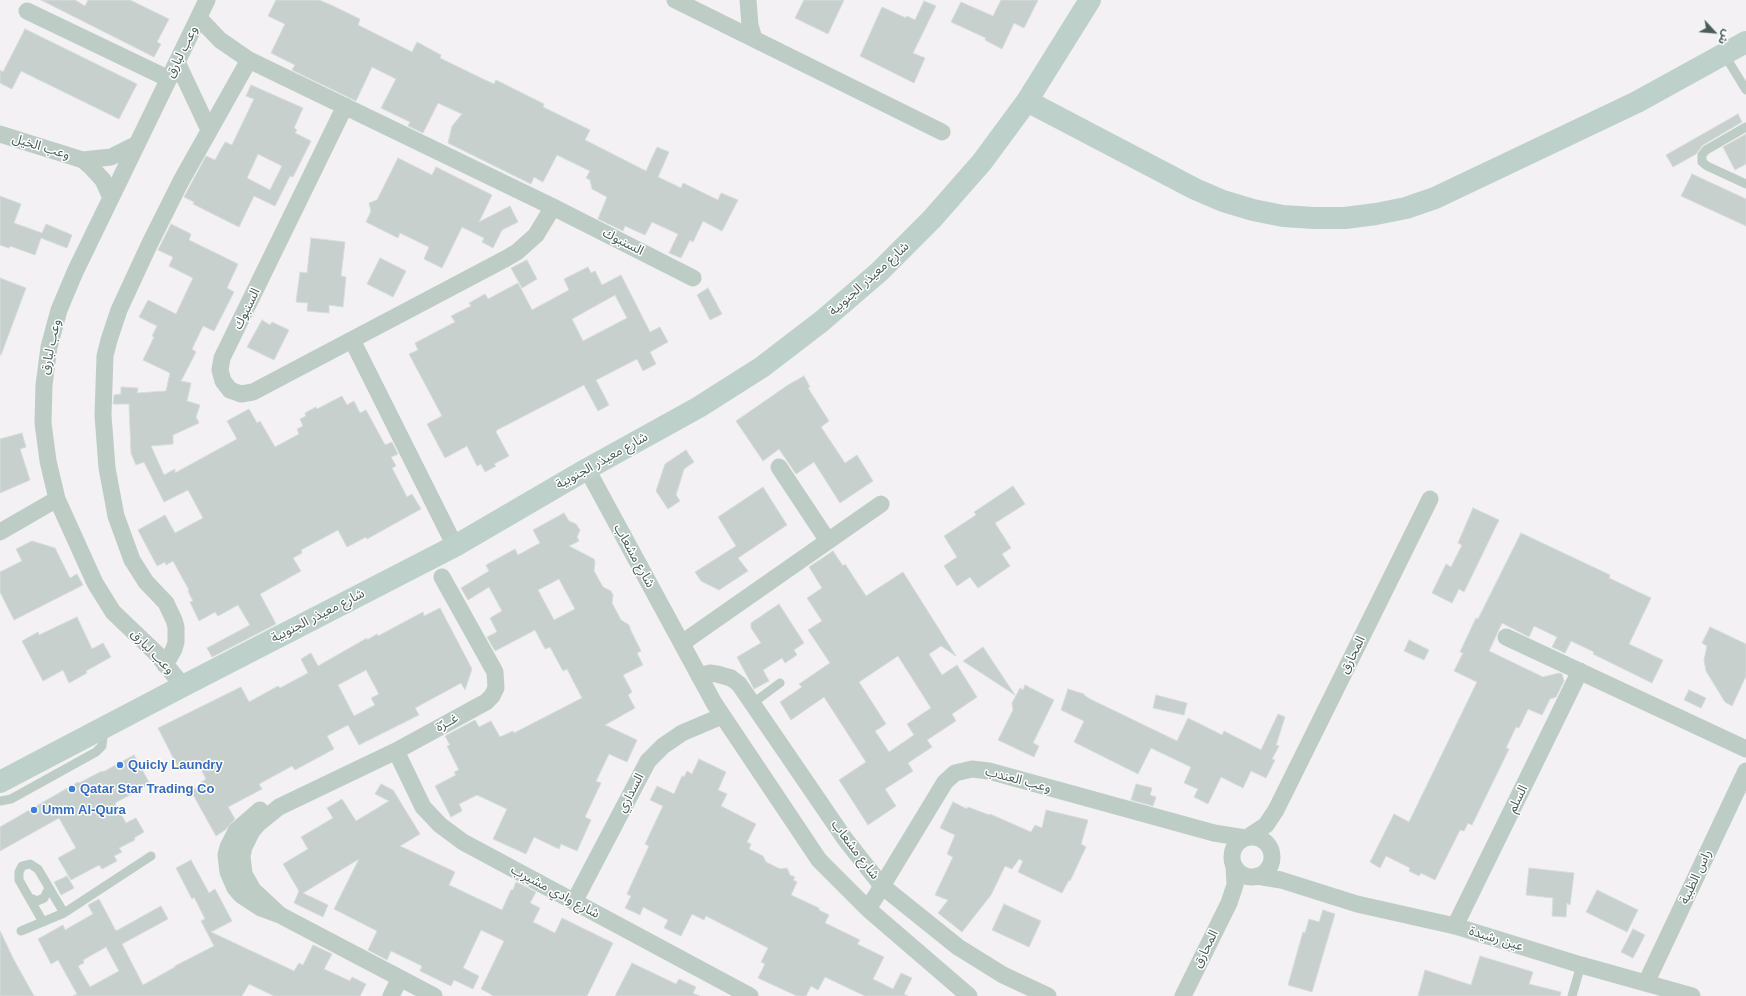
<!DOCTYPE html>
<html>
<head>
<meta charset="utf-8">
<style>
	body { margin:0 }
	#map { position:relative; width:1746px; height:996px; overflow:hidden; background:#f3f1f3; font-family:Arial,"Noto Sans Arabic",sans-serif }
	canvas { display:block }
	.north { position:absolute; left:1694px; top:12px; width:40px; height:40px; -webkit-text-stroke:3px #fff; paint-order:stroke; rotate:116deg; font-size:11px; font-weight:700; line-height:16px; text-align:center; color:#495e56 }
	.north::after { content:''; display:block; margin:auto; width:14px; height:18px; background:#495e56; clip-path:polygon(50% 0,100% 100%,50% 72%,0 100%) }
</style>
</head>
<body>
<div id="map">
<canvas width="1746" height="996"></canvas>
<div class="north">ش</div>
</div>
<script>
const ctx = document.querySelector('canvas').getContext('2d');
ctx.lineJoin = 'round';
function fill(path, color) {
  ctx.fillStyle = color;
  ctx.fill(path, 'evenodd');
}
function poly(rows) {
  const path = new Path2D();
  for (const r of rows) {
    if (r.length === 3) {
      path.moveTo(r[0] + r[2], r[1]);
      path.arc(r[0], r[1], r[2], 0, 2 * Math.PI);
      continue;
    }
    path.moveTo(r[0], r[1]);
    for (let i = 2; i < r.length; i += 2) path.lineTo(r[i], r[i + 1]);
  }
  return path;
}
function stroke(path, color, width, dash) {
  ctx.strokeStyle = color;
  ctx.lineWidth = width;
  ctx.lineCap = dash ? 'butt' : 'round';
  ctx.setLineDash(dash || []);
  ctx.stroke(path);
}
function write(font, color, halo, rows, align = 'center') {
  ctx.font = font + ' Arial,"Noto Sans Arabic",sans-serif';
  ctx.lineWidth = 3;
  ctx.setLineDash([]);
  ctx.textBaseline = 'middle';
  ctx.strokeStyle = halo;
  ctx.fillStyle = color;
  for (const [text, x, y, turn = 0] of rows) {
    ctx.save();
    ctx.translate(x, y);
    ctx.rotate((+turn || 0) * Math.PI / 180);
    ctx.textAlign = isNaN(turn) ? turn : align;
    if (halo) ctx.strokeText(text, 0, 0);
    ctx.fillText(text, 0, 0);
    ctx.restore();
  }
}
const building = poly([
	[41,0,75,0,85,6,88,0,130,0,169,19,157,42,161,44,154,57,41,0],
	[276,0,319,0,331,5,360,19,358,25,412,52,417,42,441,55,440,58,483,79,494,84,496,80,544,104,543,107,590,130,585,140,646,171,657,147,669,152,658,177,681,188,683,183,718,200,721,193,738,200,722,231,703,221,693,242,690,240,681,258,669,253,678,234,652,222,645,235,625,226,623,231,598,219,607,197,592,189,590,180,586,178,590,171,557,155,543,182,534,177,531,184,448,143,452,126,462,114,438,103,423,133,408,126,410,122,381,108,396,79,372,67,356,101,292,70,295,65,271,53,285,24,268,16,276,0],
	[804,0,844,0,828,34,795,18,804,0],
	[1001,0,1038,0,1024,28,1014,23,1002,49,985,40,986,38,951,22,961,2,993,16,1001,0],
	[924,1,936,6,913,53,925,58,914,83,860,56,882,7,906,18,907,16,915,20,924,1],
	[25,29,137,84,119,119,21,71,12,89,0,83,0,70,3,72,25,29],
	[251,85,303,108,294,128,297,130,295,133,311,141,293,177,290,176,275,206,254,196,239,227,193,204,194,202,184,197,206,156,215,160,225,142,232,145,254,99,246,96,251,85],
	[258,154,282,166,270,190,247,178,258,154],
	[1738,114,1742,122,1703,145,1696,154,1673,167,1666,155,1738,114],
	[1746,134,1746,164,1735,170,1723,147,1746,134],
	[398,158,432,175,436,167,492,195,479,222,510,206,518,222,502,230,493,248,482,242,484,238,462,227,442,268,424,259,429,247,400,233,398,238,366,222,371,211,369,203,377,200,398,158],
	[1692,174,1746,199,1746,226,1681,196,1692,174],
	[0,196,21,204,14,223,42,233,46,224,72,235,67,248,41,238,35,255,10,246,9,248,0,245,0,196],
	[171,224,191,234,189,240,238,264,227,288,234,292,214,331,203,326,192,349,196,352,181,381,191,383,187,401,200,405,196,417,199,423,173,435,173,444,151,446,164,475,175,469,175,473,237,439,227,421,249,409,257,423,260,421,275,447,299,434,297,429,303,426,300,419,306,416,305,413,316,407,317,409,342,396,347,405,354,401,360,413,366,410,385,445,392,442,398,454,391,457,396,466,392,468,407,497,412,494,421,509,367,539,366,537,347,547,338,530,301,550,302,553,293,558,301,571,260,594,276,624,212,657,207,648,250,625,238,605,218,616,215,612,199,621,190,602,193,601,188,591,189,590,173,561,166,565,165,562,157,566,138,530,165,515,175,533,203,518,188,490,164,502,144,462,136,465,131,453,129,404,113,404,114,395,121,394,121,387,138,388,137,393,166,391,170,373,143,360,154,337,152,336,157,326,139,317,148,300,176,314,193,278,169,266,173,257,158,250,171,224],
	[311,238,345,242,341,276,346,277,343,307,329,305,329,313,307,311,308,303,296,302,300,272,307,273,311,238],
	[380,258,406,271,393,297,367,284,380,258],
	[527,260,537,279,522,288,511,268,527,260],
	[588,267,591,273,595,271,602,285,621,275,650,332,660,327,668,342,650,352,656,364,643,371,637,359,596,380,609,405,598,411,584,385,497,430,496,432,509,456,494,464,496,466,485,472,481,464,477,466,467,446,445,458,427,424,442,416,409,354,418,350,415,343,455,322,451,316,471,306,469,303,485,294,488,299,518,283,532,310,569,290,564,279,588,267],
	[615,295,627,318,583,341,572,319,615,295],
	[0,278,26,288,1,355,0,355,0,278],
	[708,288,722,314,710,320,697,295,708,288],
	[262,320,270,325,272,322,289,330,274,360,247,347,262,320],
	[804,376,810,387,808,388,829,421,821,427,845,463,857,455,873,481,840,503,814,462,796,474,779,449,763,461,736,421,788,385,804,376],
	[22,433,26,447,20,449,30,480,0,493,0,439,22,433],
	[686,450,694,462,684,469,676,495,680,501,668,509,656,491,665,464,686,450],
	[1013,486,1025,504,995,523,1011,548,1002,554,1010,566,978,588,970,577,957,586,944,566,957,557,944,536,976,515,974,512,1013,486],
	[763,487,787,525,738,558,748,571,719,590,701,581,695,572,736,546,718,517,763,487],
	[1473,508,1499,520,1464,592,1459,589,1452,603,1432,593,1446,564,1451,567,1462,545,1458,543,1473,508],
	[564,513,569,521,576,524,580,530,577,537,579,541,569,546,594,559,595,562,594,571,603,587,611,591,613,595,612,603,621,620,629,625,631,631,641,651,637,653,643,665,623,675,632,692,628,695,635,708,605,725,637,740,627,762,609,754,596,781,601,783,585,817,591,820,577,851,561,844,559,849,534,837,526,854,493,839,507,809,477,795,459,804,462,811,451,817,435,786,456,775,454,772,459,770,447,746,450,745,445,736,475,720,479,727,491,721,500,737,513,731,514,733,582,698,567,669,563,671,550,647,545,649,535,630,495,651,487,637,497,632,490,618,502,611,489,587,468,600,461,588,489,571,486,565,515,549,518,555,540,543,533,530,564,513],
	[559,579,575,609,554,620,538,590,559,579],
	[1521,533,1610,575,1609,578,1651,598,1629,644,1663,660,1652,683,1593,654,1594,652,1571,641,1565,653,1552,647,1557,637,1534,626,1529,637,1502,623,1489,651,1543,677,1559,673,1562,674,1564,681,1556,697,1550,699,1542,715,1528,709,1519,728,1516,727,1506,748,1509,749,1472,825,1468,823,1464,831,1460,830,1435,880,1421,873,1419,876,1409,871,1410,868,1386,856,1380,868,1370,862,1394,814,1409,822,1477,682,1454,671,1463,653,1460,652,1476,618,1478,619,1521,533],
	[32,541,55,548,70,578,77,574,83,585,14,620,0,592,0,572,22,561,16,549,32,541],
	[833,551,843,566,845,564,866,596,903,572,956,656,941,646,929,654,942,675,957,665,977,697,952,714,956,721,927,740,932,747,908,763,913,771,885,789,896,806,868,825,839,780,866,762,824,697,791,720,780,702,802,687,799,684,830,663,808,630,822,621,807,598,822,588,809,567,833,551],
	[898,656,931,708,907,724,914,735,889,752,875,731,886,724,859,682,898,656],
	[779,604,804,643,794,650,797,655,785,663,782,658,763,670,769,681,754,689,737,657,761,643,751,628,751,623,779,604],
	[440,608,472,669,465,690,461,683,415,708,419,715,359,745,348,725,327,736,334,749,295,770,292,766,259,784,262,789,228,807,235,819,225,830,216,836,191,791,201,785,200,783,206,779,196,760,179,769,158,728,241,687,249,702,278,686,280,688,308,673,301,659,311,653,318,666,367,638,367,640,377,634,378,636,423,612,424,616,440,608],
	[366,670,379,694,371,698,375,705,354,716,338,685,366,670],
	[77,617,92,649,103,643,111,657,86,671,87,673,69,683,63,670,43,681,22,641,38,632,39,635,77,617],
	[1710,627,1746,644,1746,676,1732,706,1725,702,1706,671,1704,660,1707,646,1702,643,1710,627],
	[1409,640,1429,650,1424,660,1404,651,1409,640],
	[983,647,1015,695,963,661,983,647],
	[1025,685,1054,700,1033,743,1039,746,1034,757,998,740,1013,710,1012,703,1020,688,1023,690,1025,685],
	[1068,689,1084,694,1084,695,1090,699,1177,741,1188,718,1222,735,1224,731,1261,750,1278,714,1285,717,1276,745,1279,746,1272,759,1275,760,1266,778,1251,771,1243,788,1221,777,1208,804,1194,797,1198,789,1184,783,1191,767,1151,748,1138,774,1074,742,1084,721,1061,710,1068,689],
	[1689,690,1706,698,1701,708,1684,700,1689,690],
	[1156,695,1187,703,1184,715,1153,708,1156,695],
	[134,755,150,784,115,803,126,823,136,818,144,832,134,838,135,840,119,848,122,852,114,856,117,861,102,869,99,865,71,880,58,858,76,848,59,818,0,851,0,827,78,782,79,783,102,771,103,772,134,755],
	[699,759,726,772,718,790,727,794,721,806,756,824,747,842,751,844,749,849,763,856,766,862,780,869,787,868,790,875,795,877,793,880,797,882,791,895,819,908,819,910,829,915,825,923,860,940,857,944,884,957,873,979,893,989,901,973,912,978,904,994,908,996,865,996,825,977,818,990,811,986,806,996,797,996,758,978,765,964,761,962,768,948,751,939,706,916,704,920,692,914,681,936,664,928,668,920,643,907,640,915,625,908,631,896,627,894,649,846,645,844,663,806,650,800,657,786,674,794,682,776,684,777,687,771,692,774,699,759],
	[381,784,393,790,420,834,400,846,455,872,449,885,502,910,511,890,513,890,516,882,536,892,530,903,540,908,533,922,555,933,562,918,613,943,587,996,494,996,481,989,504,941,481,930,463,968,479,976,473,989,454,980,451,986,420,971,422,966,391,951,387,960,368,950,377,931,334,909,359,859,303,893,328,905,323,917,294,903,299,891,283,864,308,849,301,837,333,818,327,808,342,799,356,821,389,801,375,794,381,784],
	[1136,784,1152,788,1150,795,1156,797,1153,806,1131,800,1136,784],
	[953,802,967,809,968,807,989,815,990,814,1031,832,1035,825,1042,828,1046,810,1088,820,1081,844,1086,847,1070,881,1069,880,1062,893,1018,872,1023,861,1019,859,1012,869,1005,866,991,895,962,932,938,913,948,900,935,895,953,857,947,854,955,835,940,828,953,802],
	[191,860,209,893,215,889,232,921,211,932,294,971,299,963,303,965,313,945,332,954,324,969,350,981,352,977,366,984,360,996,274,996,249,984,242,996,73,996,77,994,58,960,51,964,38,939,63,925,65,930,93,914,88,905,99,899,116,931,161,906,168,919,122,944,143,985,175,967,175,966,214,946,201,921,205,919,194,897,192,899,176,868,191,860],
	[106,947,119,971,90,987,78,966,84,963,83,960,106,947],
	[1529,868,1574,873,1570,905,1567,903,1566,917,1552,916,1553,898,1526,895,1529,868],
	[67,876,74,888,61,895,54,882,67,876],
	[1597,890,1638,910,1627,932,1586,912,1597,890],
	[1004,904,1041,921,1029,947,992,930,1004,904],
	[1323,910,1335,914,1312,992,1288,985,1303,932,1305,933,1309,919,1319,922,1323,910],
	[1633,929,1645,935,1633,958,1621,952,1633,929],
	[0,931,14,960,34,996,0,996,0,931],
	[1480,956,1533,972,1529,984,1561,992,1560,996,1418,996,1425,970,1471,985,1480,956],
	[632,963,676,984,679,979,696,987,693,993,700,996,615,996,632,963]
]);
fill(building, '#c8d0ce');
stroke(building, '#d5dcdb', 1);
stroke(poly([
	[1724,54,1746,90],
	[1746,127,1706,150,1702,155,1702,162,1707,166,1746,184],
	[753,703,780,683],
	[0,801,11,799,96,752,102,746,104,728],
	[30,898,37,901,44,898,49,888],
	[43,922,19,880,19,872,22,866,30,864,38,869,64,913],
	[21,931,64,913,151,856],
	[1572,996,1581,965]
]), '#bdcdc6', 9);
stroke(poly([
	[675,0,942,132],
	[748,0,750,25,754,39],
	[27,11,169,79],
	[199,18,220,40,249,60,553,207,693,278],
	[177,62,209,130],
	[345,106,222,358,220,370,223,381,230,390,241,394,253,392,505,259,517,252,536,235,553,207],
	[0,134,83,160,90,166,103,180,111,198],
	[83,160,111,157,137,144],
	[352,340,455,546],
	[779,467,828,541],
	[587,469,714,703,819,860,868,909,969,996],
	[0,532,57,499],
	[1506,637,1746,749],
	[682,643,881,504],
	[165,665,174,649,176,642,176,627,174,620,166,603,146,582,132,560,116,516,107,468,103,415,105,356,109,340,119,310,150,243,181,181,249,60],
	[699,676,710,673,717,674,731,678,739,684,845,839,882,886,958,947,1003,975,1048,996],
	[183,686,156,653,113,612,95,583,57,499,48,461,43,423,44,385,49,347,59,310,75,272,207,0],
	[396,751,423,807,440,825,463,842,750,996],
	[260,810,236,831,228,847,226,855,228,872,235,888,241,895,261,908,280,915,434,996],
	[1248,837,1266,825,1276,810,1430,499],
	[1252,857,20],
	[1257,876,1281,880,1357,904,1455,926,1581,965,1692,996],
	[574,902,648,761,663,746,682,733,722,716],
	[868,909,945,782,955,773,972,769,989,771,1214,833,1245,838],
	[280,915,253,890,244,874,242,856,244,847,252,831,258,824,279,807,396,751,486,702,492,696,496,688,495,672,442,577],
	[1455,926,1580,671],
	[1646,983,1746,771],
	[391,996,400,978],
	[1183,996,1229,903,1235,885,1234,866]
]), '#bdcdc6', 17);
stroke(poly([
	[1027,101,1195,189,1223,201,1253,210,1283,216,1314,218,1345,218,1376,214,1406,208,1435,198,1637,102,1746,42],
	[0,782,183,686,455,546,587,469,699,407,762,367,822,321,879,272,932,219,982,162,1027,101,1090,0]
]), '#bdd1ca', 22);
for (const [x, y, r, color] of [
	[120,765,4,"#3f7fe0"],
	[72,789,4,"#3f7fe0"],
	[34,810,4,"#3f7fe0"]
]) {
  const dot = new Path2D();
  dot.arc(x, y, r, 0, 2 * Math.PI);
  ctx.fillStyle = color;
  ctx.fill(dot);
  stroke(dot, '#fff', 1.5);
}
write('13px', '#495e56', '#fff', [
	["وعب لبارق",182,52,-64],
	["وعب الخيل",41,147,17],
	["السنبوك",623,242,27],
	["شارع معيذر الجنوبية",869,279,-42],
	["السنبوك",247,309,-64],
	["وعب لبارق",51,347,-78],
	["شارع معيذر الجنوبية",602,461,-29],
	["شارع مشعاب",634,556,61],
	["شارع معيذر الجنوبية",318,616,-27],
	["وعب لبارق",152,652,46],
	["المحارق",1353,655,-64],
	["غــرّة",447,723,-29],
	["وعب العندب",1018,780,15],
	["السداري",631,793,-62],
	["السلم",1518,799,-64],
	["شارع مشعاب",855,850,53],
	["راس الظبية",1696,877,-65],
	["شارع وادي مشيرب",555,892,28],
	["عين رشيدة",1496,939,17],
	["المحارق",1206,949,-64]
]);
write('bold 13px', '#366cbe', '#fff', [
	["Quicly Laundry",128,765],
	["Qatar Star Trading Co",80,789],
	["Umm Al-Qura",42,810]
], 'left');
</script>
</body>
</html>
